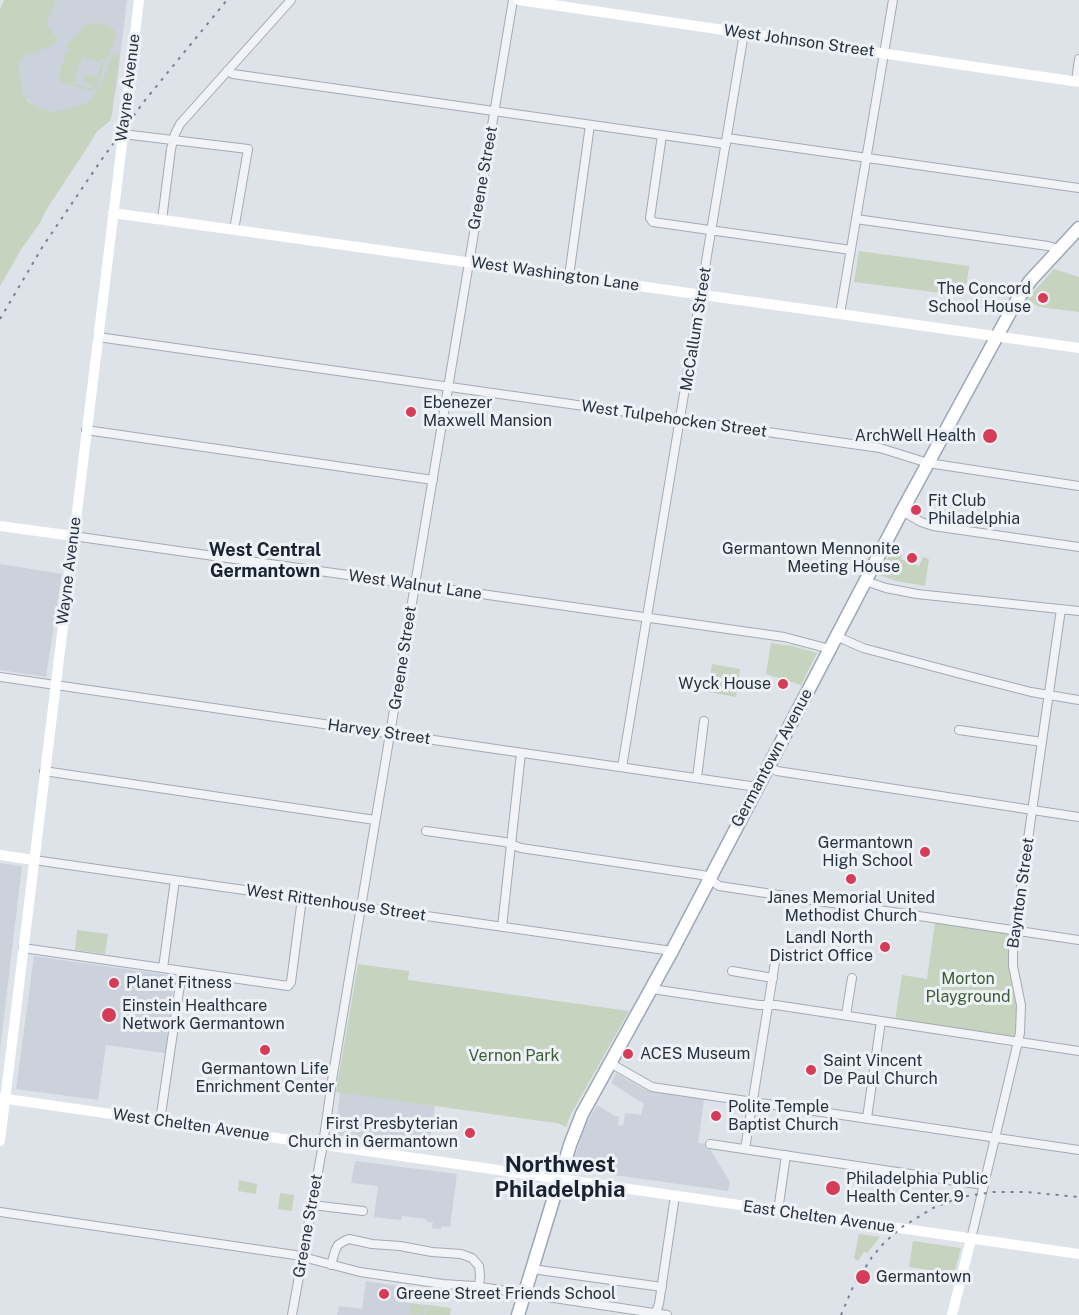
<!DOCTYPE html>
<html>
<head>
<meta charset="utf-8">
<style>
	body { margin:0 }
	canvas { display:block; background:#dee3e9 }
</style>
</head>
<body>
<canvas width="1079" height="1315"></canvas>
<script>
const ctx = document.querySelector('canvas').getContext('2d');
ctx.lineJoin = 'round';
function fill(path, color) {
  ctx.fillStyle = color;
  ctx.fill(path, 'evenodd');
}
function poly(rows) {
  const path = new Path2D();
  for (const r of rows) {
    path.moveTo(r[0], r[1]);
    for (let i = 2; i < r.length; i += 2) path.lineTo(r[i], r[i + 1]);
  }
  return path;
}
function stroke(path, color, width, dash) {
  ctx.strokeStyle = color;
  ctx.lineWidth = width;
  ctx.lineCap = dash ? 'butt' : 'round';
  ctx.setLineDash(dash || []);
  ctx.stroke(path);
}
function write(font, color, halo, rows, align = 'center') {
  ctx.font = font + ' "Public Sans",sans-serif';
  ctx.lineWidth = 6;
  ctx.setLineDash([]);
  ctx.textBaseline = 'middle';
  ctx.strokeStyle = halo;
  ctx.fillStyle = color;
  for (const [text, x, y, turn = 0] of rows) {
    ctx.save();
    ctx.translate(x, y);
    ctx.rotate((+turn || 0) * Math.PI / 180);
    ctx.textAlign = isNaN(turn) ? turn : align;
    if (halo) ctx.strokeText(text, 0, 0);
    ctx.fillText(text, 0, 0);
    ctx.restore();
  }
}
fill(poly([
	[13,0,127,0,116,90,109,110,88,147,0,78],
	[0,564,62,574,46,677,0,670],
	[0,863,22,866,0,1050],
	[34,956,175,976,165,1053,106,1045,98,1100,16,1089],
	[616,1073,646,1090,704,1099,698,1143,707,1144,730,1182,728,1191,571,1169,585,1126,597,1105,612,1114,612,1115,619,1117,618,1125,641,1130,623,1126,625,1113,641,1115,644,1104,611,1083],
	[340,1092,435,1106,429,1149,335,1135],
	[355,1161,457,1174,450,1227,441,1226,441,1229,432,1228,433,1222,427,1222,426,1219,402,1216,401,1220,374,1217,378,1186,351,1183],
	[366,1281,405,1287,403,1302,451,1308,450,1315,337,1315,339,1306,362,1309]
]), '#ccd2db');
fill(poly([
	[4,0,56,0,48,19,48,26,57,38,56,43,35,53,24,56,19,62,18,66,22,92,28,101,39,108,55,112,82,105,91,100,102,82,111,58,115,54,118,55,119,60,112,115,110,121,95,133,85,151,46,210,40,223,22,248,0,286,0,10],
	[101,23,113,29,116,34,109,57,103,60,100,59,104,65,97,87,90,91,61,82,59,75,65,55,71,50,67,48,66,45,68,43,83,29,85,24],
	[82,57,99,62,101,64,96,84,97,77,86,74,84,82,94,86,90,88,74,83],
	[859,251,969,266,965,296,854,282],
	[1054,269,1079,277,1079,312,1039,307,1027,299],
	[892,550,902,555,901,559,919,566,923,557,929,559,925,586,896,581,879,575],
	[771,643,792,646,817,653,801,685,766,674],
	[712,664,740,669,736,697,708,692],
	[935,922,1009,934,1008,964,1017,1009,1016,1026,1014,1037,895,1020,902,975,927,979],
	[77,930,108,934,105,954,75,950],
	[358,964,409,971,408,980,629,1011,570,1116,566,1127,557,1123,548,1122,336,1092],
	[239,1180,257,1184,256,1194,238,1191],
	[280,1193,294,1195,292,1211,278,1209],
	[859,1234,880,1237,867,1253,864,1252,858,1261,854,1258],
	[913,1241,961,1248,954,1274,909,1267],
	[410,1304,425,1306,424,1315,409,1314],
	[427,1305,451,1308,450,1315,426,1315]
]), '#c5d3bf');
const street = poly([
	[227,71,233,74,726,144],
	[1076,81,1079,59],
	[131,135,248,149,234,230],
	[662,135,650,218,653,222,851,250],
	[727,138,1079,188],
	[856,219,1048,246,1059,249],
	[162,220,171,149,175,134,180,124,291,0],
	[569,276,590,125],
	[840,314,893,0],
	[98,337,880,448,928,463,1079,486],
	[86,430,433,480],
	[902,511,921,522,933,526,1079,547],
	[73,536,784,637,830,649],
	[865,581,886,588,917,594,1079,611],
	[836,636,863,648,957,673,1031,692,1079,700],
	[0,677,757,787],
	[959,730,1042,742],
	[622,767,744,33],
	[768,767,777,771,1079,817],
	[44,771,375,820],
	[697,778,704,721],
	[426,831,505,842,521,848,702,875,706,876,719,886,1079,940],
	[34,860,672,951],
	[502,927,521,753],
	[23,948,288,986,291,982,302,898],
	[163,968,175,880],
	[732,971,773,978],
	[652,989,759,1005,776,1005,1079,1051],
	[846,1015,852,978],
	[610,1063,652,1087,1079,1150],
	[867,1118,881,1021],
	[160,1121,182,971],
	[710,1144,984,1185],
	[745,1149,776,956],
	[312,1205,363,1211],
	[778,1211,786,1155],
	[0,1212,295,1255,360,1272,443,1284,474,1286,667,1315],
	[971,1239,1020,1033,1021,1005,1013,966,1013,944,1061,609],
	[331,1265,335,1251,338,1245,344,1241,349,1239,372,1244,400,1246,432,1252,461,1254,472,1258,479,1266,480,1275,479,1287],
	[532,1269,662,1287],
	[292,1315,323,1144,333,1074,513,0],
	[655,1315,659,1304,675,1196]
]);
const primary = poly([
	[518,1315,570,1145,582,1114,672,951,902,511,1014,305,1030,281,1079,228]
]);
stroke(street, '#a3aab3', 10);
stroke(primary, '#9da7b5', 15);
stroke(street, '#f1f3f7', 8);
stroke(poly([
	[519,0,1079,82],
	[129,85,139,0],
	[113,213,840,314,1079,348],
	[0,526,73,536],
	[0,855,34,860],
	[0,1098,1079,1254],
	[0,1141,116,193],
	[952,1315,971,1239]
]), '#fff', 10);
stroke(primary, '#fff', 12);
stroke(poly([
	[0,319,43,246,102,159,146,99,227,0],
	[841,1315,853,1287,872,1257,883,1244,902,1227,933,1208,961,1197,993,1192,1026,1192,1079,1197]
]), '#778293', 2, [3, 6]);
stroke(poly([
	[116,193,129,85]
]), '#fff', 10);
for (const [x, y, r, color] of [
	[1043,298,6,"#d63b57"],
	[411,412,6,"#d63b57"],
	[990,436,8,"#d63b57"],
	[916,510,6,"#d63b57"],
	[912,558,6,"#d63b57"],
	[783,684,6,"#d63b57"],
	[925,852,6,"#d63b57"],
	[851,879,6,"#d63b57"],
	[885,947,6,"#d63b57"],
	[114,983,6,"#d63b57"],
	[109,1015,8,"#d63b57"],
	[265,1050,6,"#d63b57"],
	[628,1054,6,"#d63b57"],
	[811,1070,6,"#d63b57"],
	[716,1116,6,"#d63b57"],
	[470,1133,6,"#d63b57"],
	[833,1188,8,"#d63b57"],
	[863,1277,8,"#d63b57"],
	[384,1294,6,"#d63b57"]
]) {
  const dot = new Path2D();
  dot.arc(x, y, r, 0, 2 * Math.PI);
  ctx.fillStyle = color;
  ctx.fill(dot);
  stroke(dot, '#eef2f6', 2);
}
write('16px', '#263141', '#eef2f6', [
	["West Johnson Street",799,41,8],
	["Wayne Avenue",128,88,-83],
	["Greene Street",483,178,-80],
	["West Washington Lane",555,274,8],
	["McCallum Street",696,329,-81],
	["West Tulpehocken Street",674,419,8],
	["Wayne Avenue",69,571,-83],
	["West Walnut Lane",415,585,8],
	["Greene Street",403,658,-81],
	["Harvey Street",379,732,8],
	["Germantown Avenue",772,758,-62],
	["Baynton Street",1021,893,-82],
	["West Rittenhouse Street",336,903,8],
	["West Chelten Avenue",191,1125,8],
	["East Chelten Avenue",819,1217,8],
	["Greene Street",308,1226,-80]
]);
write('16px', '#263141', '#eef2f6', [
	["The Concord",1031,289,"right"],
	["School House",1031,307,"right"],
	["Ebenezer",423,403],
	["Maxwell Mansion",423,421],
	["ArchWell Health",976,436,"right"],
	["Fit Club",928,501],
	["Philadelphia",928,519],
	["Germantown Mennonite",900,549,"right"],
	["Meeting House",900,567,"right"],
	["Wyck House",771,684,"right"],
	["Germantown",913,843,"right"],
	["High School",913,861,"right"],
	["Janes Memorial United",851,898,"center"],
	["Methodist Church",851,916,"center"],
	["LandI North",873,938,"right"],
	["District Office",873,956,"right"],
	["Planet Fitness",126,983],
	["Einstein Healthcare",122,1006],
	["Network Germantown",122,1024],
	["ACES Museum",640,1054],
	["Saint Vincent",823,1061],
	["De Paul Church",823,1079],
	["Germantown Life",265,1069,"center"],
	["Enrichment Center",265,1087,"center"],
	["Polite Temple",728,1107],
	["Baptist Church",728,1125],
	["First Presbyterian",458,1124,"right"],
	["Church in Germantown",458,1142,"right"],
	["Philadelphia Public",846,1179],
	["Health Center 9",846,1197],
	["Germantown",876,1277],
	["Greene Street Friends School",396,1294]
], 'left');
write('16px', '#3c5d33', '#eef2f6', [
	["Morton",968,979],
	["Playground",968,997],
	["Vernon Park",514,1056]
]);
write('bold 18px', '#192231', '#eef2f6', [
	["West Central",265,550],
	["Germantown",265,571]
]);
write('bold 22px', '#192231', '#eef2f6', [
	["Northwest",560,1165],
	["Philadelphia",560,1190]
]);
</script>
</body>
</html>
